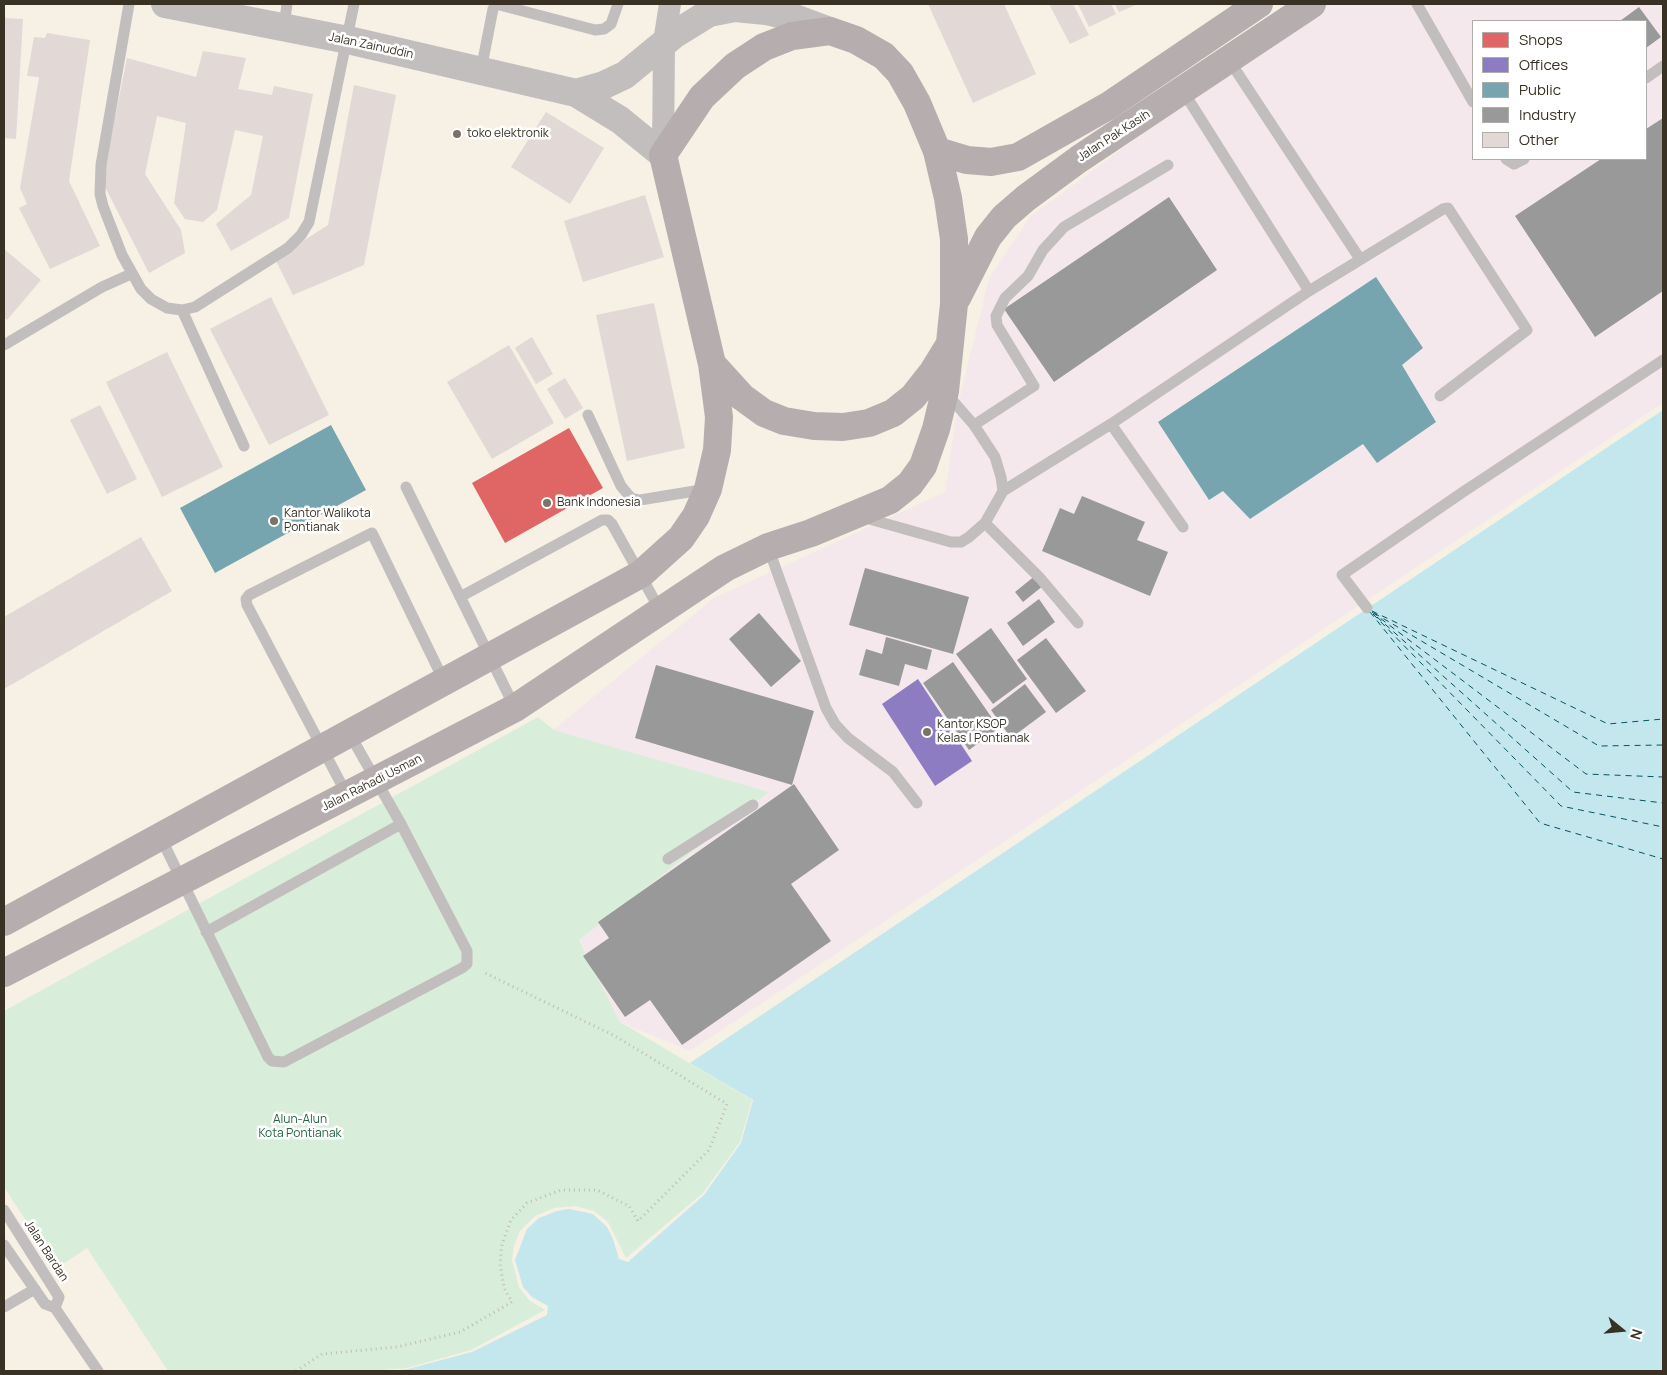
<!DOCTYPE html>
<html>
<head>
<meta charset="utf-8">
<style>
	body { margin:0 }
	#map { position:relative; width:1667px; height:1375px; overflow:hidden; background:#f6f0e5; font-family:Manrope,sans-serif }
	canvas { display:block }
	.frame { position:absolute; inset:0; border:5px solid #383124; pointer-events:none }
	.legend { position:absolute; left:1472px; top:20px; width:175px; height:140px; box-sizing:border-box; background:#fff; border:1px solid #afada7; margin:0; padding:6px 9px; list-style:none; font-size:15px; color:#383124 }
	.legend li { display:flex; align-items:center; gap:10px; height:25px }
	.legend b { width:25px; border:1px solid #afada7 }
	.north { position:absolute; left:1597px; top:1305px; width:50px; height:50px; -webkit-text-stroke:4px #fff; paint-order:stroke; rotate:107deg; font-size:14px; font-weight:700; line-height:20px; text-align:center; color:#383124 }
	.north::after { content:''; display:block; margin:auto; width:18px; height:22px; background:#383124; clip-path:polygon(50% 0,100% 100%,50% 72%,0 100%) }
</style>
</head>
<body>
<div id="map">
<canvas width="1667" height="1375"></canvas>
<div class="frame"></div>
<ul class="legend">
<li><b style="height:14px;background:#e06666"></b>Shops</li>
<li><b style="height:14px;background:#8e7cc3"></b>Offices</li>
<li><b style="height:14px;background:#76a5af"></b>Public</li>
<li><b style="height:14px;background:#999"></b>Industry</li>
<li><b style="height:14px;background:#e2d8d6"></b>Other</li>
</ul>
<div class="north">N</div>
</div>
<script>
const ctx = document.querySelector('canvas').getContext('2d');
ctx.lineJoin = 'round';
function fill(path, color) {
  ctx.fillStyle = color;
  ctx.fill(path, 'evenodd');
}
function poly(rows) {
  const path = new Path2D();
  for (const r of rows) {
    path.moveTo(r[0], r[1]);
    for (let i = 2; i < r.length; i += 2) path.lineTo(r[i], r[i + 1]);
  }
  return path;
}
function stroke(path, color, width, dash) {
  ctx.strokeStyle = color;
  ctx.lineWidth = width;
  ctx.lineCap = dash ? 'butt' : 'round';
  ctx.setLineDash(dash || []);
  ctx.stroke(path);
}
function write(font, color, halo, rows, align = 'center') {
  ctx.font = font + ' Manrope,sans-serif';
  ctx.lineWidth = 5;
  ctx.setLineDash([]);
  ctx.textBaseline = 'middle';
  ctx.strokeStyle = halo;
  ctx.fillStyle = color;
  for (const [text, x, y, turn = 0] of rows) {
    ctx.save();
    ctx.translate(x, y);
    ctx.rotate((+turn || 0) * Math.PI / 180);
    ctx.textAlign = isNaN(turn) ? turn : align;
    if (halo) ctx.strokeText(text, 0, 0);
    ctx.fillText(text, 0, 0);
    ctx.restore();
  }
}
fill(poly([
	[1326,4,1663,4,1663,403,690,1051,620,1022,579,940,768,792,553,730,714,598,945,492,958,405,989,278,1030,217,1258,48],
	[1473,21,1646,21,1646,159,1473,159]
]), '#f5e8ec');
fill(poly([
	[538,717,554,730,769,792,579,940,620,1022,752,1100,740,1142,703,1193,626,1258,608,1222,594,1211,575,1206,554,1208,535,1216,520,1231,514,1246,512,1260,519,1287,529,1300,545,1310,471,1350,407,1368,372,1371,168,1371,87,1248,57,1268,4,1187,4,1011]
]), '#d9eeda');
fill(poly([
	[1663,410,1663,1371,389,1371,408,1369,472,1352,547,1315,548,1306,532,1297,523,1287,515,1260,527,1229,539,1218,557,1211,569,1209,593,1214,607,1227,613,1239,619,1259,628,1262,704,1195,741,1143,753,1100,690,1063]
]), '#c3e7ed');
fill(poly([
	[569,428,603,488,505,543,472,483]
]), '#e06666');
fill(poly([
	[918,679,972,761,935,786,882,704]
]), '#8e7cc3');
fill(poly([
	[1376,277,1423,348,1402,365,1436,422,1377,463,1363,444,1250,519,1223,491,1209,500,1158,422],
	[331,425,366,490,215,573,180,508]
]), '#76a5af');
fill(poly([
	[1639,7,1661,37,1646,48,1646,21,1620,21],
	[1663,118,1663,291,1595,337,1515,216,1601,159,1646,159,1646,129],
	[1169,197,1217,270,1054,382,1004,309],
	[1082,496,1145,522,1137,540,1168,552,1150,596,1042,551,1060,508,1074,514],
	[865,568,969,597,953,654,849,625],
	[1036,575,1044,585,1023,602,1015,592],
	[1039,599,1055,622,1023,646,1007,623],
	[759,613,801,661,771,687,729,639],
	[991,628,1027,679,993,704,956,654],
	[886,637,932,650,927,670,905,664,899,686,859,675,866,649,882,654],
	[1046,638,1086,691,1056,713,1017,660],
	[953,662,999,728,969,750,923,683],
	[656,665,814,711,792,785,635,738],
	[1025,684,1046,712,1011,738,991,710],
	[794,784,839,850,791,884,831,941,682,1045,650,1000,625,1017,583,956,609,938,598,922]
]), '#999');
stroke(poly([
	[1372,611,1608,724,1663,719],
	[1370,612,1540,823,1663,859],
	[1372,612,1586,774,1663,777],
	[1374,613,1599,746,1663,745],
	[1373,614,1561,806,1663,827],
	[1377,617,1573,792,1663,803]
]), '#065462', 1, [6, 5]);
fill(poly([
	[928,4,1004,4,1036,74,973,103],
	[1049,4,1073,4,1089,35,1070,44],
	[1078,4,1111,4,1116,14,1089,27],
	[1115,4,1138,4,1119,12],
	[4,18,23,19,16,139,4,138],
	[47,33,90,40,69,181,100,246,50,269,19,208,27,204,20,188,39,77,27,76,34,37,45,38],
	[203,51,246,58,238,89,272,95,274,86,313,94,289,218,231,251,216,224,251,195,263,136,235,130,217,210,203,222,185,219,174,203,186,123,157,116,145,174,181,230,185,253,149,273,102,181,127,58,196,77],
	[354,85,396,95,364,265,293,295,275,259,328,225],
	[546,112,604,148,570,204,511,167],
	[645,195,664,257,583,282,564,221],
	[4,249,41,280,7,320,4,317],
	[271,297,329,415,269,445,210,329],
	[654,303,685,448,627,461,596,315],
	[532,337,553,374,536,384,515,348],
	[509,345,554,423,492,459,447,382],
	[167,352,223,467,162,497,106,382],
	[565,378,583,408,565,419,547,389],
	[100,405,137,479,107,494,70,420],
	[141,537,172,591,4,689,4,617]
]), '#e2d8d6');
stroke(poly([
	[296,1371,322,1354,397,1347,460,1332,512,1302,504,1288,500,1264,502,1244,511,1220,527,1203,561,1190,597,1190,629,1206,638,1221,709,1150,727,1104,615,1036,483,972]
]), '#c0bbb9', 3, [1, 4]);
stroke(poly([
	[129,4,101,165,100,194,103,206,122,255,141,289,151,299,167,308,182,310,195,307,288,248,301,235,309,222,354,4],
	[1417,4,1473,102],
	[284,27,287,4],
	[1229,60,1360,259],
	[481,70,493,9,496,4,595,30,604,29,611,24,618,4],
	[1646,78,1663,66],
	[1183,91,1309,291],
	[1506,159,1514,164,1524,159],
	[182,310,244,446],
	[4,345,102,287,131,274],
	[588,415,621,486,631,498,640,500,707,489],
	[1111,424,1183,527],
	[974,425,1034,386,997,325,996,316,1005,298,1028,276,1043,250,1064,227,1168,165],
	[406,487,515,708],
	[1003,491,1111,424,1309,291,1443,209,1448,208,1527,330,1440,396],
	[862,517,951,542,961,542,969,537,985,523,1003,491,1001,477,995,457,974,425,946,393],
	[985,523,1040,578,1078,623],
	[768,547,826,708,835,724,848,738,893,772,917,803],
	[460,597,602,520,608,520,612,524,661,612],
	[1367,608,1342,575,1463,492,1663,360],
	[347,795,247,605,246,599,249,595,372,533,444,681],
	[160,836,268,1057,272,1061,284,1062,462,968,467,964,467,951,401,824,349,733],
	[668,859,753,805],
	[206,932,401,824],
	[4,1210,59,1297,55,1308],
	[4,1245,45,1304,55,1308,98,1371],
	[4,1307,35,1289]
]), '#c3bebe', 11);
stroke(poly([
	[663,155,664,42,670,4]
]), '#c3bebe', 22);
stroke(poly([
	[165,4,348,40,576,93,620,120,663,155],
	[576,93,604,85,625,75,675,34,709,13,735,8,766,11,795,18,830,31]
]), '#c3bebe', 28);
stroke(poly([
	[937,151,967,160,991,162,1018,157,1108,106,1259,4],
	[957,298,988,237,1004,217,1026,198,1079,159,1312,4],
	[712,364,742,397,764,413,784,421,814,426,843,427,869,423,893,413,913,397,932,373,948,347],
	[4,922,641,574,681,538,696,516,708,489,717,450,719,417,712,364,663,155,702,97,735,66,764,47,792,36,830,31,856,40,884,56,900,73,917,103,937,151,948,198,954,239,954,304,945,391,936,429,923,466,910,484,890,500,811,533,768,547,725,568,515,708,4,973]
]), '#b6aeae', 28);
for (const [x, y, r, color] of [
	[457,134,5,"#7a7468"],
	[547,503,5,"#7a7468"],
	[274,521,5,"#7a7468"],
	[927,732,5,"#7a7468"]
]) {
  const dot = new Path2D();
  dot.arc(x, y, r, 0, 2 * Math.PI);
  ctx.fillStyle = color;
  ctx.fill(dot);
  stroke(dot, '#fff', 2);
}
write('12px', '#383124', '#fff', [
	["Jalan Zainuddin",371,46,12],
	["Jalan Pak Kasih",1114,136,-33],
	["Jalan Rahadi Usman",372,783,-27],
	["Jalan Bardan",46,1251,57]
]);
write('12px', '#383124', '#fff', [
	["toko elektronik",467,134],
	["Bank Indonesia",557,503],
	["Kantor Walikota",284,514],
	["Pontianak",284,528],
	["Kantor KSOP",937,725],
	["Kelas I Pontianak",937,739]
], 'left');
write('12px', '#236543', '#fff', [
	["Alun-Alun",300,1120],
	["Kota Pontianak",300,1134]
]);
</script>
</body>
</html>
